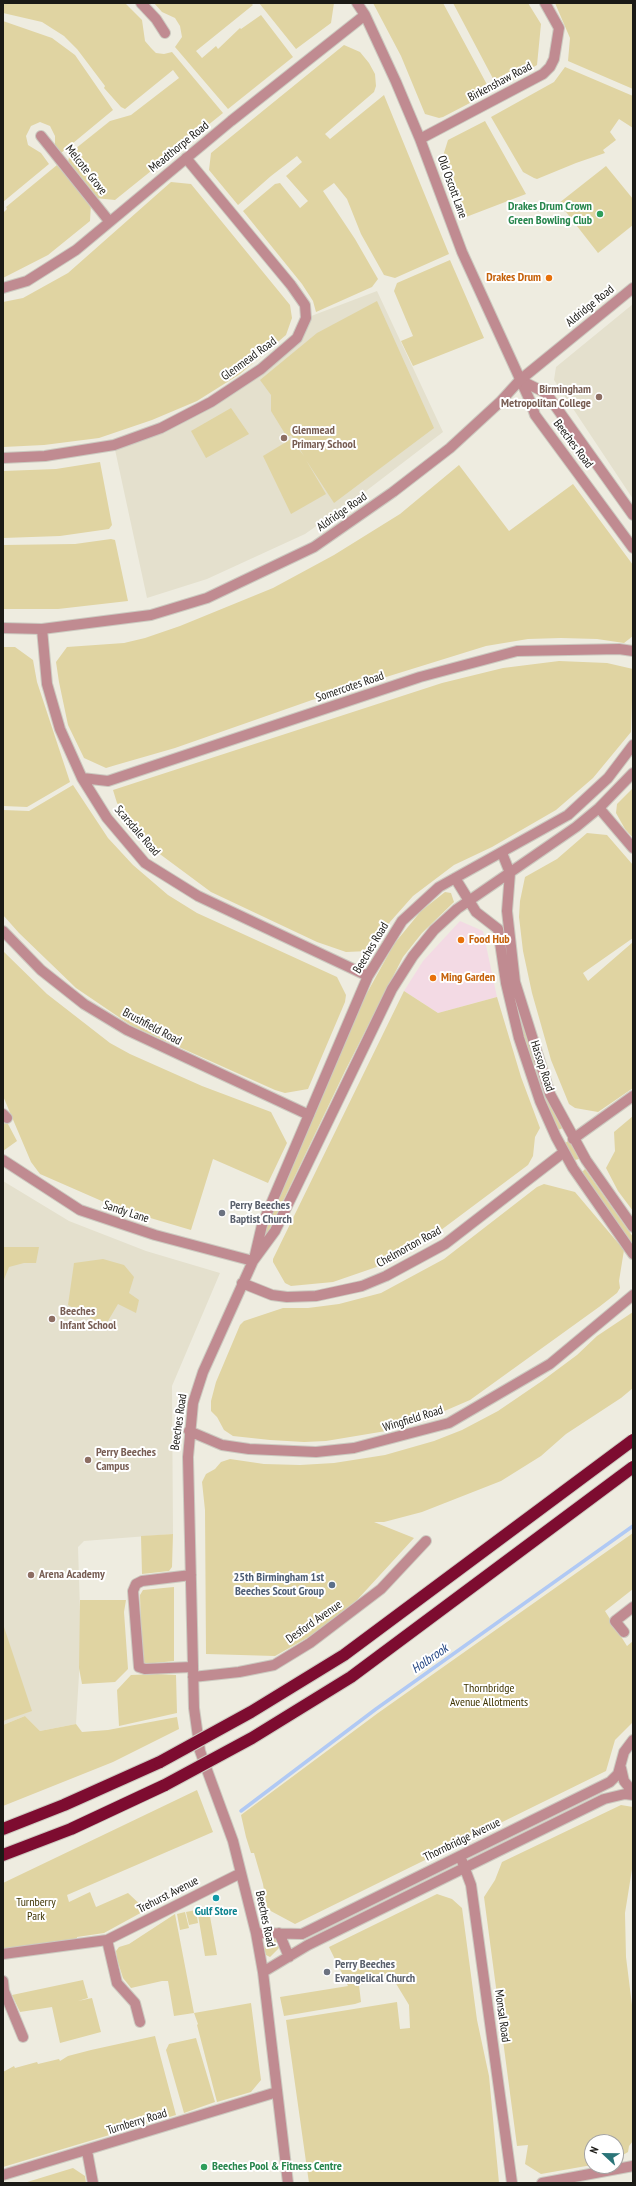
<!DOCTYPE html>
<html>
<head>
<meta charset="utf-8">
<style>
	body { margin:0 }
	#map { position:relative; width:636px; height:2186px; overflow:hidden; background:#eeece0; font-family:"PT Sans Narrow",sans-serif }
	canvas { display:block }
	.frame { position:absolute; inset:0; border:4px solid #1b1a16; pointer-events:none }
	.north { position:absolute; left:584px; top:2134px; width:40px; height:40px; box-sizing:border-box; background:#fff; border:1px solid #a4a3a2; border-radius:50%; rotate:292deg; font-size:11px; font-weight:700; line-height:16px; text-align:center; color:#1b1a16 }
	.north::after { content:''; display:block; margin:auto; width:14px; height:18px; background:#2b7579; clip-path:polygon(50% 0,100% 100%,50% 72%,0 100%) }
</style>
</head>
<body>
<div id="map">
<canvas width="636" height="2186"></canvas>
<div class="frame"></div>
<div class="north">N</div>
</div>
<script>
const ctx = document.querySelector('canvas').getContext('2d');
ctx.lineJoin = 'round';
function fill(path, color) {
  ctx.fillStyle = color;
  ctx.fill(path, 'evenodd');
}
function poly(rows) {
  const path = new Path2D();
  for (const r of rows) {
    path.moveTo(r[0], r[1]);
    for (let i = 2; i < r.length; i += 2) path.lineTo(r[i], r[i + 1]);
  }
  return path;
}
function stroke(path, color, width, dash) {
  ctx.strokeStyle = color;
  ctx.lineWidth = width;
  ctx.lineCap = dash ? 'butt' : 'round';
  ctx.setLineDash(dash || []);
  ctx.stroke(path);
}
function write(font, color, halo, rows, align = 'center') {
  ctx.font = font + ' "PT Sans Narrow",sans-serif';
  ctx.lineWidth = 4;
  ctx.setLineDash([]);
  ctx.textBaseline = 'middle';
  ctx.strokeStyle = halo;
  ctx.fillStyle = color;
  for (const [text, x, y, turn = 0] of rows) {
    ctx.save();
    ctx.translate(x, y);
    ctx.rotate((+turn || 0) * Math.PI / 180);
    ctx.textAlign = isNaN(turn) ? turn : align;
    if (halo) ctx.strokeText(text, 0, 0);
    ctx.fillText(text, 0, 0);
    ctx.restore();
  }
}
fill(poly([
	[460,921,483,931,497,997,438,1013,404,991,423,961]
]), '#f3dae4');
fill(poly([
	[377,291,443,432,366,491,305,534,207,579,147,598,114,445,211,402,297,338,306,318],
	[633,304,633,499,554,380,556,367],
	[3,1181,69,1221,146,1251,220,1273,172,1386,173,1534,84,1541,78,1547,81,1642,76,1724,40,1731,25,1716,3,1725]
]), '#e4e0cd');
fill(poly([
	[3,3,125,3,142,20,145,41,151,48,156,53,164,54,172,52,223,113,115,200,95,198,68,162,70,153,110,121,131,115,179,78,173,70,125,109,121,107,104,88,105,86,77,49,64,36,42,22,3,13],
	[154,3,251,3,253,5,196,51,202,58,216,46,218,49,240,28,241,29,261,15,293,57,228,109,175,47,182,37,180,26,175,18,162,12],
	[259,3,334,3,331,23,296,49],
	[373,3,443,3,491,92,443,117,439,118,425,114,401,56],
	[453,3,528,3,541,24,537,65,498,88],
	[555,3,632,3,633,89,568,61,570,38],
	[3,21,52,38,75,55,113,110,61,153,55,145,55,136,50,126,40,122,31,126,26,136,28,145,41,153,49,164,3,202],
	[344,45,360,52,369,63,375,74,376,86,374,92,325,134,330,139,384,95,449,254,395,278,384,275,361,234,347,199,334,183,323,191,355,239,378,279,372,287,316,312,313,301,302,284,243,211,275,184,280,183,300,208,308,201,286,176,302,162,297,156,271,176,238,205,209,170,211,153],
	[565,67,633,96,633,128,619,119,610,132,616,140,603,150,605,153,576,163,537,179,534,178,523,172,491,117,554,82],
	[485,121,526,194,466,217,443,156,448,140],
	[57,165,91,204,90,221,48,255,3,278,3,213,7,209,6,207],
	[606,166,633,199,633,225,598,253,559,203],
	[171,182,191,184,290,305,292,318,286,335,240,374,197,401,152,420,99,438,44,445,3,447,3,302,23,298,68,273],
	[450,260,484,338,413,366,401,341,413,336,394,291,397,283],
	[377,301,434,428,334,503,306,460,326,494,291,514,263,456,291,439,304,456,291,435,287,437,271,411,271,395,260,380,317,333],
	[231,408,249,434,206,458,191,431],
	[100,462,112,525,109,529,60,536,3,538,3,471,56,469],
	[459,465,509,531,573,484,633,565,633,636,624,643,597,639,561,638,528,639,486,646,312,700,175,748,116,765,106,768,84,758,68,725,59,682,56,662,67,647,124,643,145,638,180,626,273,588,334,555,400,514],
	[111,539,115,540,128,601,58,609,3,609,3,545,75,544],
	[3,647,15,647,33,660,37,682,70,782,27,807,3,806],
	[559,661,607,663,633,669,631,732,593,778,556,810,492,847,454,865,413,896,382,931,368,951,346,952,317,942,211,892,149,846,117,803,113,790,442,683,503,668],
	[73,785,108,838,133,865,168,895,197,913,337,977,346,995,345,1002,308,1089,285,1093,275,1090,132,1026,76,988,19,933,3,915,3,810,29,811],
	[633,788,633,838,625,829,616,813,617,804],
	[587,833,607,835,633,865,633,938,583,973,588,981,633,942,633,1088,598,1112,575,1108,569,1104,551,1060,532,993,523,951,519,917,520,901,525,877,557,859],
	[445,892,451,893,454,902,422,933,403,957,345,1071,264,1241,262,1238,362,1002,394,944,421,911],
	[3,951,47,994,110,1043,130,1054,202,1086,271,1112,287,1143,268,1183,213,1159,191,1230,120,1209,40,1174,31,1162,3,1096],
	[404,991,438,1013,497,997,521,1077,540,1128,535,1137,533,1156,528,1165,433,1236,391,1262,333,1282,291,1286,285,1283,273,1262,273,1259],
	[520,1013,545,1087,563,1128,558,1130,534,1070,520,1026,518,1015],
	[633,1116,633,1211,618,1191,606,1168,615,1151,614,1132],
	[3,1123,8,1124,17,1141,3,1151],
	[570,1140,579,1157,579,1159,575,1160,565,1143],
	[585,1169,633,1237,633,1247,582,1172],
	[544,1184,575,1192,624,1250,619,1281,620,1288,617,1293,599,1307,470,1400,426,1419,392,1430,326,1441,304,1442,270,1440,233,1436,224,1430,217,1417,211,1411,211,1401,216,1382,240,1325,244,1321,283,1308,308,1308,339,1304,381,1293,444,1259,537,1187],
	[3,1247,39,1247,36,1263,24,1263,9,1267,3,1282],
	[103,1259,124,1265,134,1277,129,1293,139,1300,136,1313,118,1304,105,1326,68,1305,74,1263],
	[633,1312,633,1388,621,1398,566,1434,541,1456,501,1481,422,1512,384,1522,374,1522,414,1538,357,1600,314,1634,275,1656,206,1654,205,1510,202,1482,206,1474,215,1469,221,1462,230,1459,264,1464,300,1465,334,1463,385,1455,434,1441,462,1430,498,1411,542,1381,577,1355,597,1336],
	[633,1533,633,1589,605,1611,627,1646,633,1641,633,1722,615,1740,606,1771,295,1924,267,1909,263,1884,254,1853,251,1853,246,1837,241,1815,378,1713],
	[173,1534,172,1567,169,1571,142,1574,141,1536],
	[174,1587,174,1661,145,1664,142,1660,140,1595,143,1590],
	[80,1600,126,1600,124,1612,128,1669,115,1682,82,1684,79,1668],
	[3,1624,32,1711,3,1721],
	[157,1674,176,1675,177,1713,119,1726,117,1690,131,1675],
	[25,1716,40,1731,76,1724,82,1732,108,1730,177,1717,179,1729,113,1762,3,1806,3,1725],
	[197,1790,213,1832,67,1895,69,1902,90,1892,96,1907,128,1893,146,1910,104,1933,77,1937,77,1939,3,1950,3,1883],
	[621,1805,633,1807,633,1863,625,1913,626,1957,633,2013,633,2141,629,2146,628,2152,616,2159,616,2142,592,2142,592,2165,541,2174,525,2164,528,2145,517,2146,484,1897,495,1880,502,1862],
	[437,1894,452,1899,462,1908,477,2020,489,2076,499,2183,309,2183,286,2020,397,2002,400,2029,410,2028,409,2005,392,1977,359,1985,361,2002,355,2004,284,2016,280,1997,348,1986,329,1947],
	[207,1907,209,1911,217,1955,205,1956,197,1909],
	[196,1910,198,1923,189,1925,186,1912],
	[185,1912,189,1928,180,1930,177,1914],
	[175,1914,194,2013,251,2003,261,2080,251,2092,217,2102,197,2025,198,2024,194,2013,174,2016,168,1981,162,1981,131,1988,123,1978,117,1959,116,1951,119,1947,129,1944],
	[270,1939,276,1939,279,1942,279,1948,270,1957,266,1955,264,1948],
	[83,1980,88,1998,78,2001,92,1998,101,2032,60,2043,52,2007,20,2012,12,1995],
	[155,2036,176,2115,3,2167,3,2072,14,2066,15,2068,37,2062,38,2064,59,2059,60,2061,68,2056,91,2050],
	[196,2038,215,2102,184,2113,166,2050,169,2044],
	[73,2168,85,2176,86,2183,24,2183]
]), '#e0d4a2');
stroke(poly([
	[241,1811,376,1709,633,1526]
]), '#b0c9f4', 3.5);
const minor = poly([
	[141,3,156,19,165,33],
	[357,3,365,15,396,82,420,139,462,252,531,403,535,415,633,548],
	[41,136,109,221],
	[420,139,543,74,550,67,554,59,559,28,545,3],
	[3,288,27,281,76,250,231,121,365,15],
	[520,380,546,393,633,515],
	[3,458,45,456,114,445,161,428,211,402,261,369,297,338,306,318,305,305,291,285,186,158],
	[42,629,47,684,60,729,82,778,107,818,145,863,198,896,368,976],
	[82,778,108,781,420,677,517,651,619,649,633,651],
	[599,808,633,848],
	[502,853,510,873,507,911,515,982,550,1094,586,1160,633,1227],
	[455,878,476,912,498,929,506,983,519,1038,540,1101,556,1137,573,1168,633,1254],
	[3,931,41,970,84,1004,127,1030,309,1115],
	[3,1114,7,1118],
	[573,1139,633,1096],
	[3,1160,80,1210,155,1235,253,1261],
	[255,1255,262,1225,368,976,402,921,439,887,568,815,608,778,633,745],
	[242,1283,272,1295,287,1297,316,1296,362,1286,386,1276,445,1244,564,1152],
	[189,1431,222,1445,249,1449,316,1452,354,1448,449,1423,550,1364,633,1295],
	[191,1575,142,1581,136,1584,133,1591,139,1667,145,1669,192,1667],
	[624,1632,615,1621,633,1607],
	[193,1677,239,1672,274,1665,310,1643,381,1589,426,1541],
	[621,1768,624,1781,633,1792],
	[462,1861,471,1885,512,2183],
	[256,1933,302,1934,610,1782,618,1774,624,1752,633,1740],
	[279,1933,289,1957],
	[107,1940,117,1983,135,2003,140,2022],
	[3,1954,107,1940,241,1873],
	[263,1972,308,1945,604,1799,625,1794,633,1795],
	[3,1981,4,1991,23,2037],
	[87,2151,93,2183],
	[3,2175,277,2092],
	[288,2183,263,1972,256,1933,233,1841,200,1751,194,1708,188,1457,193,1403,203,1372,253,1261,275,1231,392,989,413,956,434,930,457,909,576,827,599,808,633,773],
	[542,2183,633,2166]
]);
const tertiary = poly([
	[3,628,42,629,151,615,207,598,314,547,393,492,450,448,500,402,520,380,633,288]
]);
const motorway = poly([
	[3,1829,64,1805,160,1762],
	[3,1855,71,1829,165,1785]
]);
stroke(minor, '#cccac0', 12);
stroke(tertiary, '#cccac0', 12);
stroke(motorway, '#cccac0', 14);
stroke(minor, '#c08b91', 10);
stroke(tertiary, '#c08b91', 10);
stroke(motorway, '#7d0c30', 12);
const motorwayBridge = poly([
	[160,1762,251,1712,344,1655,633,1440],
	[165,1785,252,1738,351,1677,633,1467]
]);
stroke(motorwayBridge, '#cccac0', 14, []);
stroke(motorwayBridge, '#7d0c30', 12);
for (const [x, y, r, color] of [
	[600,214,4,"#2e9e5b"],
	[549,278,4,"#e8710a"],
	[599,397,4,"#8d6e63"],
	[284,438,4,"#8d6e63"],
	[461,940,4,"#e8710a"],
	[433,978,4,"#e8710a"],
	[222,1213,4,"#6b7280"],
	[52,1319,4,"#8d6e63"],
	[88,1460,4,"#8d6e63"],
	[31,1575,4,"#8d6e63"],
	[332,1585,4,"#5c6f8a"],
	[216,1898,4,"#0f9aa8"],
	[327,1972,4,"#6b7280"],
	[204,2167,4,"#2e9e5b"]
]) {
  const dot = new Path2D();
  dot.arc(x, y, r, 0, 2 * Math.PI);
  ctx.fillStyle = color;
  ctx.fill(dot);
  stroke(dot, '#fff', 1.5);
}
write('12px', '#1b1a16', '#fff', [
	["Birkenshaw Road",500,82,-28],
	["Meadthorpe Road",179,147,-39],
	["Melcote Grove",86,170,52],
	["Old Oscott Lane",452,187,70],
	["Aldridge Road",590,306,-39],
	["Glenmead Road",249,359,-36],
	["Beeches Road",573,444,53],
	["Aldridge Road",342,512,-35],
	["Somercotes Road",350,687,-19],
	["Scarsdale Road",137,831,49],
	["Beeches Road",371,948,-59],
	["Brushfield Road",152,1027,28],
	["Hassop Road",542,1066,72],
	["Sandy Lane",126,1212,18],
	["Chelmorton Road",409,1247,-29],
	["Wingfield Road",413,1419,-17],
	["Beeches Road",179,1422,-82],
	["Desford Avenue",314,1622,-35],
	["Thornbridge Avenue",462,1840,-26],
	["Trehurst Avenue",168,1895,-27],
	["Beeches Road",265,1919,78],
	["Monsal Road",502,2016,82],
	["Turnberry Road",137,2122,-17]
]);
write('bold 12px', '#27864d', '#fff', [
	["Drakes Drum Crown",592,207],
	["Green Bowling Club",592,221],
	["Beeches Pool & Fitness Centre",212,2167,"left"]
], 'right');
write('bold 12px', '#c56008', '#fff', [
	["Drakes Drum",541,278,"right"],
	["Food Hub",469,940],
	["Ming Garden",441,978]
], 'left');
write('bold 12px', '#785e54', '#fff', [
	["Birmingham",591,390,"right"],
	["Metropolitan College",591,404,"right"],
	["Glenmead",292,431],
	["Primary School",292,445],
	["Beeches",60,1312],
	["Infant School",60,1326],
	["Perry Beeches",96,1453],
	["Campus",96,1467],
	["Arena Academy",39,1575]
], 'left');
write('bold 12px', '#5b616d', '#fff', [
	["Perry Beeches",230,1206],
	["Baptist Church",230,1220],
	["Perry Beeches",335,1965],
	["Evangelical Church",335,1979]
], 'left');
write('bold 12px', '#4e5e75', '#fff', [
	["25th Birmingham 1st",324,1578],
	["Beeches Scout Group",324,1592]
], 'right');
write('12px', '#3f3400', '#fff', [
	["Thornbridge",489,1689],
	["Avenue Allotments",489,1703],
	["Turnberry",36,1903],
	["Park",36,1917]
]);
write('bold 12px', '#0d838f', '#fff', [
	["Gulf Store",216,1912]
]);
write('italic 13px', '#1f4281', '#fff', [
	["Holbrook",430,1659,-35]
]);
</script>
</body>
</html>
